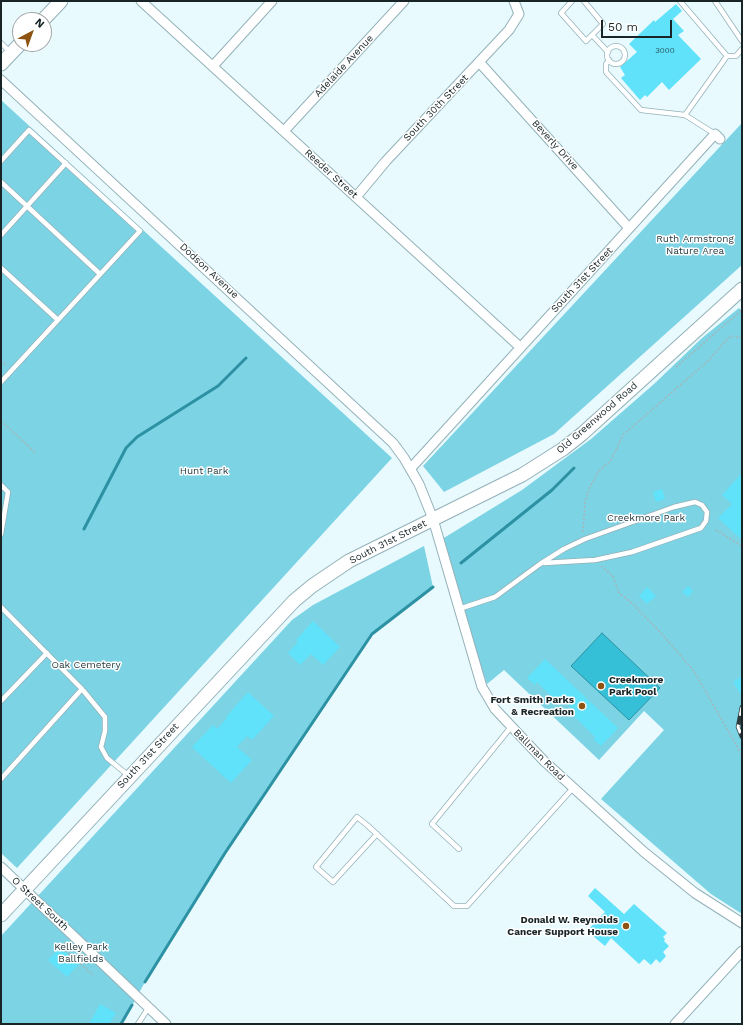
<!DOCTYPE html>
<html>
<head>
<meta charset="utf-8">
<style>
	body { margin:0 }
	#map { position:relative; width:743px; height:1025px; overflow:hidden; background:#e8fafe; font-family:"Work Sans",sans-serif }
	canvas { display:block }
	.frame { position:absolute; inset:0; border:2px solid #182426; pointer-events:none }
	.north { position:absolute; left:12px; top:12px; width:40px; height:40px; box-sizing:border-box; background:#fff; border:1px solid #a3a7a8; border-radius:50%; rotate:41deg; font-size:11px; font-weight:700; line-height:16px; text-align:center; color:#182426 }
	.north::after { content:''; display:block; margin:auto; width:14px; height:18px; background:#8e5310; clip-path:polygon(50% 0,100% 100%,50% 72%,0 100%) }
	.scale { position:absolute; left:601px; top:20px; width:71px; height:18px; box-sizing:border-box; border:2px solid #182426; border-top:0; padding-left:5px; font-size:12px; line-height:14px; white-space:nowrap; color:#182426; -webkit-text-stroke:3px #fff; paint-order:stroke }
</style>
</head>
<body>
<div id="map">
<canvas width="743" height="1025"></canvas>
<div class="frame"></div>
<div class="north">N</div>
<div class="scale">50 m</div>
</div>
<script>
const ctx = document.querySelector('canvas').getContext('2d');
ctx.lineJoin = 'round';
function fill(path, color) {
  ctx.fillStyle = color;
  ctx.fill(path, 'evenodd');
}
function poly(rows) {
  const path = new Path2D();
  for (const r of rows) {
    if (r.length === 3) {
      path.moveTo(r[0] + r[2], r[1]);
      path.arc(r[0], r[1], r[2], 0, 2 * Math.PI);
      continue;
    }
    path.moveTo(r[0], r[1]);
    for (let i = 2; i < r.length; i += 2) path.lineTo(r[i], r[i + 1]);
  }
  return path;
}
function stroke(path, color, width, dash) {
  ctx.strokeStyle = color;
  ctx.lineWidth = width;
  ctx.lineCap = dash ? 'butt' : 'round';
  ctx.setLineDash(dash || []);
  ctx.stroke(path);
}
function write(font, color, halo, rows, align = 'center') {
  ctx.font = font + ' "Work Sans",sans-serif';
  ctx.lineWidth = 3;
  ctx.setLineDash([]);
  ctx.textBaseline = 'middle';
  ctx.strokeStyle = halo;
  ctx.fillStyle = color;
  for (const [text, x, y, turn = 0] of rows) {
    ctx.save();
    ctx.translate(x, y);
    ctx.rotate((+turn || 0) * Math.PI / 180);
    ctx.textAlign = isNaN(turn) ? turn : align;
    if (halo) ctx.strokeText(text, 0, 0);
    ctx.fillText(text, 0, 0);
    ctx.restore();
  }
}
fill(poly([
	[1,100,392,458,17,868,1,853],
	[742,123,742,265,554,434,444,492,423,466],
	[739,308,742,311,742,914,711,894,601,799,664,730,644,711,599,760,504,670,487,684,439,541,522,490,591,439,654,384,702,338],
	[424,546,433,587,372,634,225,853,145,982,122,1024,1,1024,1,936,292,620,313,605]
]), '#7cd3e4');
const water = poly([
	[602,633,660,688,629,720,571,666,602,633]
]);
fill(water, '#35c0d8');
stroke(water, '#2c91a3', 1);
stroke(poly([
	[84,529,126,448,137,437,218,386,246,358],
	[461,563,552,490,574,468],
	[145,982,225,853,372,634,433,587],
	[121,1024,132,1005]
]), '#2c91a3', 3);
fill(poly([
	[676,4,682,11,673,19,684,31,678,35,701,59,669,90,662,82,647,97,645,95,640,100,621,78,625,75,620,67,637,52,629,44,654,20,655,22],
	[742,473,742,540,718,518,732,504,722,495],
	[662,489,665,499,656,502,653,492],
	[688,586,693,591,688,597,682,592],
	[647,587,656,596,647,604,639,596],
	[313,621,340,647,323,665,311,654,300,665,288,653,298,642,296,640],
	[545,659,618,728,601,746,593,739,595,737,574,716,574,710,564,701,559,702,554,699,537,682,535,685,527,678],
	[742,676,742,696,733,682],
	[248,692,274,716,252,740,247,736,237,747,252,760,231,783,192,747,213,725,217,729,227,718,226,717],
	[595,888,624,914,634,904,667,933,663,937,665,939,664,941,669,946,663,952,666,956,660,963,656,959,651,965,644,959,639,964,611,938,605,946,587,931,605,912,588,896],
	[60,947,79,964,67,977,48,960],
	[100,1004,116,1013,109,1024,89,1024]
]), '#5fe2fa');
const lane = poly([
	[572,1,561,13,586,41,603,24,584,1],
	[680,1,727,56,736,56,742,49],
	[715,1,742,41],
	[593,36,608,52],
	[1,43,10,52],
	[616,55,9],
	[609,60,606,64,606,72,641,110,685,115],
	[715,134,685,115,727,56],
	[1,161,29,130,140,231,1,382],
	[1,182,100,274],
	[1,235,66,163],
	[1,268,58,320],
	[1,485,8,492,1,534],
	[1,607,82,689,105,717,105,731,101,747,107,758,129,776],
	[459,609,495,597,540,564,564,549,585,539,674,507,695,502,702,505,707,512,706,521,701,528,632,552,595,560,544,563],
	[1,701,47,653],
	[1,779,82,689],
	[377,834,333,882,316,867,357,817,367,825,454,906,467,906,573,788],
	[459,849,432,824,511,727],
	[138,1024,149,1007]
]);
const street = poly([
	[141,1,520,347],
	[480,63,629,228],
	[213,66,272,1],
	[1,80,393,443,404,458,419,484,433,519,482,687,495,709,544,761,644,852,695,893,742,923],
	[284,131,404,1],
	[356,197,386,161,509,30,519,14,514,1],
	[411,468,715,134,720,139],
	[1,867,166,1024],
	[675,1024,742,951]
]);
const secondary = poly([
	[43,20,61,1],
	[1,64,20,44],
	[1,915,294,601,312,586,349,561,522,475,563,449,582,434,742,289]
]);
stroke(lane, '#93b1b8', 6);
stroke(street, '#93b1b8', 11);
stroke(secondary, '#93b1b8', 15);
stroke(poly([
	[1,360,7,366],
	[676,367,742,310],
	[1,421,36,453],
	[716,530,742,546],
	[583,532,585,503,589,489,598,472,611,460,623,435,710,359,725,341,732,336,742,338],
	[601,566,613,576,619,593,633,604,660,632,694,671,742,755],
	[65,942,61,947,93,975]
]), '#a6b6b9', 1.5, [2, 2]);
stroke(lane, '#fff', 4.5);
stroke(street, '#fff', 9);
stroke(secondary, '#fff', 13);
const rail = poly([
	[742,707,738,727,742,737]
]);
stroke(rail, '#2e3b3d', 4.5);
stroke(rail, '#fff', 3, [9]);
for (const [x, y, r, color] of [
	[601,686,4,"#8e5310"],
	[582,706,4,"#8e5310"],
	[626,926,4,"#8e5310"]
]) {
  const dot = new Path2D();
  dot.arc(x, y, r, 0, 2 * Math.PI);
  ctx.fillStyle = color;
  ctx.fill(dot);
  stroke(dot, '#fff', 1.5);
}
write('8px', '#2a545b', null, [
	["3000",665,51]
]);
write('10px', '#182426', '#fff', [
	["Adelaide Avenue",344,66,-47],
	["South 30th Street",436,108,-46],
	["Beverly Drive",555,145,48],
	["Reeder Street",331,174,42],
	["Dodson Avenue",209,271,43],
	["South 31st Street",582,280,-47],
	["Old Greenwood Road",597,418,-41],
	["South 31st Street",388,542,-27],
	["Ballman Road",539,755,45],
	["South 31st Street",148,756,-47],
	["O Street South",40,904,43]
]);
write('10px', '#1f363a', '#fff', [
	["Ruth Armstrong",695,239],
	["Nature Area",695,251],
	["Hunt Park",204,471],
	["Creekmore Park",646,518],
	["Oak Cemetery",86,665],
	["Kelley Park",81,947],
	["Ballfields",81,959]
]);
write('bold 10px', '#182426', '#fff', [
	["Creekmore",609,680,"left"],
	["Park Pool",609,692,"left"],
	["Fort Smith Parks",574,700],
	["& Recreation",574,712],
	["Donald W. Reynolds",618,920],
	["Cancer Support House",618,932]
], 'right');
</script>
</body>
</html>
